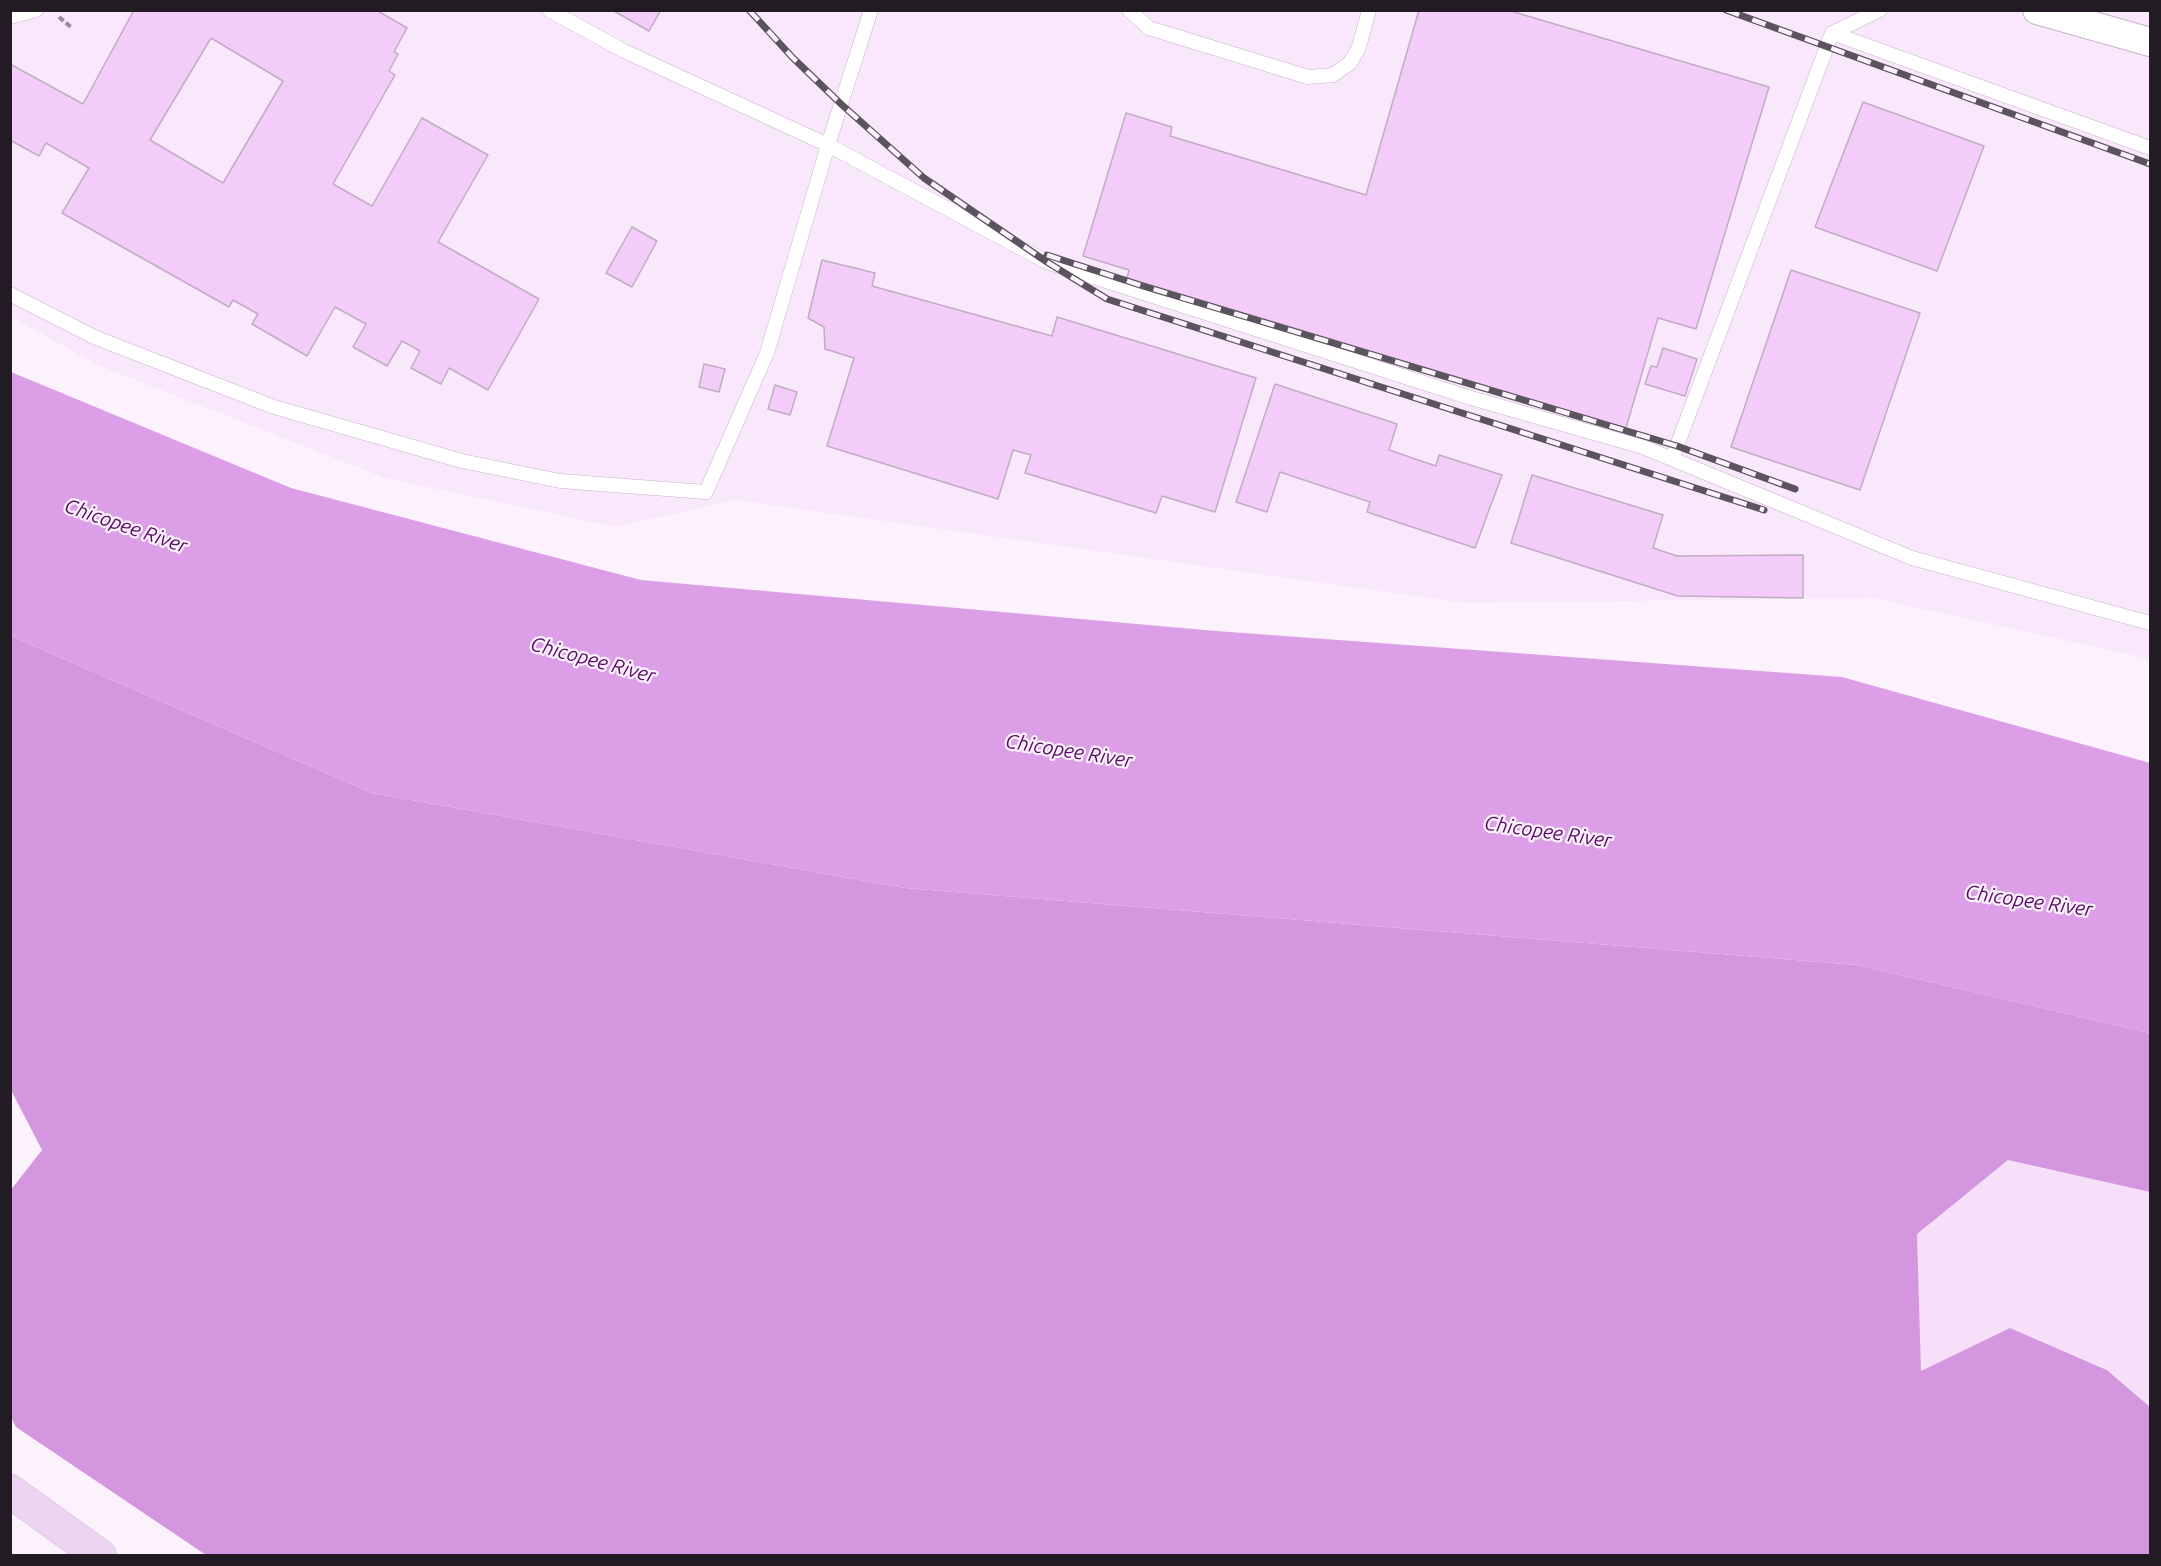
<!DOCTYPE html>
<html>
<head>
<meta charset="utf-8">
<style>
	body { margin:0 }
	#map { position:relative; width:2161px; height:1566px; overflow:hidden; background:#fbf2fd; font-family:Ubuntu,sans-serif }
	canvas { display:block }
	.frame { position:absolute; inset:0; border:12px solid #221b24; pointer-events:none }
</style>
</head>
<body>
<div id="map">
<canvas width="2161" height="1566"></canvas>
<div class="frame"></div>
</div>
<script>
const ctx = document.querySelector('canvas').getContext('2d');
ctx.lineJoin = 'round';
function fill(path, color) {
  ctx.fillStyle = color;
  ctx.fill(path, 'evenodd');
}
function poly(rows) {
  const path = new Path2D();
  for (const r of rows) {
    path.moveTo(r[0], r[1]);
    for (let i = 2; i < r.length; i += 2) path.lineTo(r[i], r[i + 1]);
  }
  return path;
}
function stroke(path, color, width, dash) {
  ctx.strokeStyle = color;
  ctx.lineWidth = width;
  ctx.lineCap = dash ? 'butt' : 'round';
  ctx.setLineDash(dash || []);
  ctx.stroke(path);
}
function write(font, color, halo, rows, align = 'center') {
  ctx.font = font + ' Ubuntu,sans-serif';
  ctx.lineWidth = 4.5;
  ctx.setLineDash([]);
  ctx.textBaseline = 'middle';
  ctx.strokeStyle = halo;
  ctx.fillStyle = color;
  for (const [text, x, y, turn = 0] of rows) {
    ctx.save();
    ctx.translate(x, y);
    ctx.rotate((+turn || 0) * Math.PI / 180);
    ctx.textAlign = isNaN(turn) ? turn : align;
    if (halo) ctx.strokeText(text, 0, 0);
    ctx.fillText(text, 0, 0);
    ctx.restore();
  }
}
fill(poly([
	[11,11,2150,11,2150,659,1874,598,1464,603,736,500,616,527,385,478,100,366,11,317]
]), '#f9e8fb');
fill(poly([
	[2008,1160,2150,1192,2150,1407,2107,1369,2010,1328,1921,1372,1917,1233]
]), '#f7dffa');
fill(poly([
	[11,636,372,793,905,888,1857,965,2150,1033,2150,1192,2008,1160,1917,1234,1921,1371,2010,1328,2107,1370,2150,1407,2150,1555,206,1555,16,1427,11,1417,10,1191,42,1150,11,1090]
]), '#d496de');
fill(poly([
	[11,372,291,488,641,580,1216,631,1842,677,2150,763,2150,1033,1857,965,905,888,372,793,11,636]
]), '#dc9ee6');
const building = poly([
	[134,10,376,10,407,28,394,52,398,54,389,71,395,75,333,184,372,206,422,118,488,155,438,242,539,299,488,390,449,368,441,384,411,368,420,351,402,341,387,366,353,347,366,324,335,307,307,356,252,324,258,314,233,300,229,307,62,213,89,168,46,143,39,156,10,140,10,64,83,104,134,10],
	[211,38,283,81,223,183,150,140,211,38],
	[612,10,661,10,649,31,612,10],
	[1419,10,1507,10,1769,87,1696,329,1658,318,1626,428,1127,278,1129,270,1083,256,1126,113,1172,127,1170,136,1366,195,1419,10],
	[1863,102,1984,146,1937,271,1815,227,1863,102],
	[632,227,657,241,632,287,606,273,632,227],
	[822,260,875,273,872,286,1052,336,1057,317,1256,378,1215,512,1162,496,1156,513,1025,473,1031,455,1013,450,998,499,827,446,854,358,825,349,824,327,808,318,822,260],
	[1791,270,1920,313,1860,490,1731,447,1791,270],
	[1663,348,1697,359,1685,396,1645,384,1651,366,1657,367,1663,348],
	[704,364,725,369,719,392,699,387,704,364],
	[1275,384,1397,424,1389,450,1436,466,1439,455,1502,475,1475,548,1367,512,1370,502,1280,472,1267,512,1236,502,1275,384],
	[775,385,797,392,790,415,768,409,775,385],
	[1532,475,1663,515,1653,548,1677,556,1803,555,1803,598,1678,596,1511,543,1532,475]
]);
fill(building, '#f3ccf9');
stroke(building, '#c1acc4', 1.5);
const lane = poly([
	[549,10,624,51,828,145,1047,262,1471,398,1643,447,1912,558,2150,623],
	[1129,10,1149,28,1308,77,1333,75,1350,63,1359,47,1369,10],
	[1880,10,1832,33,2150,148],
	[10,17,36,10],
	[10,294,94,337,274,407,462,461,560,481,706,492,767,353,828,145,871,10],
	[1672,459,1832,33]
]);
const street = poly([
	[2037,10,2150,42]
]);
const secondary = poly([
	[10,1491,100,1556]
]);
stroke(lane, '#c8b3cb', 15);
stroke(street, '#c8b3cb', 30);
stroke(secondary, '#c8b3cb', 34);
stroke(poly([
	[59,17,71,27]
]), '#938b95', 4, [6, 3]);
stroke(lane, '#fff', 14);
stroke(street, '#fff', 28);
stroke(secondary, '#eed4f3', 33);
const rail = poly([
	[749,10,793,58,841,104,924,178,1047,262,1107,299,1764,510],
	[1726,10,2150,164],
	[1047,255,1143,286,1677,446,1795,489]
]);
stroke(rail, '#5b535d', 7);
stroke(rail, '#fbf2fd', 4.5, [14]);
write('italic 20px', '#590a65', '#fbf2fd', [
	["Chicopee River",126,526,19],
	["Chicopee River",593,660,15],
	["Chicopee River",1069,751,9],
	["Chicopee River",1548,832,8],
	["Chicopee River",2029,901,8]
]);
</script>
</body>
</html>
